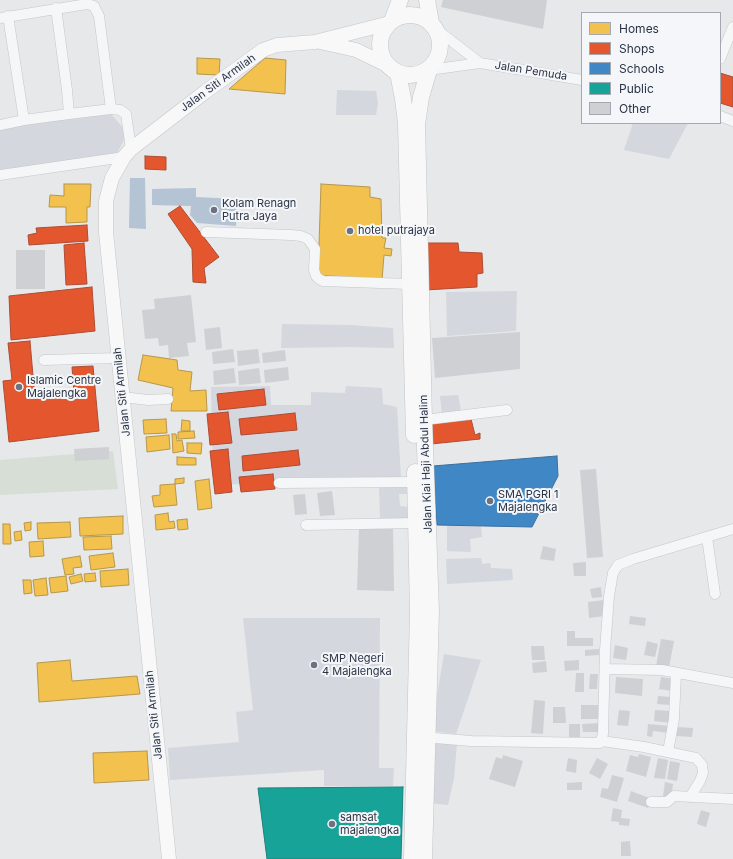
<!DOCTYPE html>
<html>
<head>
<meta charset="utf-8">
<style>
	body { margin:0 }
	#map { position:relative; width:733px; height:859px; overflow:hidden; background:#e6e8ea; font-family:Inter,sans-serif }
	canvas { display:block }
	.legend { position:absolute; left:581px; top:12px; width:140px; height:112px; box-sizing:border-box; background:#f4f6f9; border:1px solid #a4a8b1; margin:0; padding:5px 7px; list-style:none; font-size:12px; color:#2b3445 }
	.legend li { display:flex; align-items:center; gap:8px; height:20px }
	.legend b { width:20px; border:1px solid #a4a8b1 }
</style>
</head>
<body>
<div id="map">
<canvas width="733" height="859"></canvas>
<ul class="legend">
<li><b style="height:11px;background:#f2c14e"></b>Homes</li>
<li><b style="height:11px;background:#e4572e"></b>Shops</li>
<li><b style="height:11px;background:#3f88c5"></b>Schools</li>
<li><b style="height:11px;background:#17a398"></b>Public</li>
<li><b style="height:11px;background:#ced0d3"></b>Other</li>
</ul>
</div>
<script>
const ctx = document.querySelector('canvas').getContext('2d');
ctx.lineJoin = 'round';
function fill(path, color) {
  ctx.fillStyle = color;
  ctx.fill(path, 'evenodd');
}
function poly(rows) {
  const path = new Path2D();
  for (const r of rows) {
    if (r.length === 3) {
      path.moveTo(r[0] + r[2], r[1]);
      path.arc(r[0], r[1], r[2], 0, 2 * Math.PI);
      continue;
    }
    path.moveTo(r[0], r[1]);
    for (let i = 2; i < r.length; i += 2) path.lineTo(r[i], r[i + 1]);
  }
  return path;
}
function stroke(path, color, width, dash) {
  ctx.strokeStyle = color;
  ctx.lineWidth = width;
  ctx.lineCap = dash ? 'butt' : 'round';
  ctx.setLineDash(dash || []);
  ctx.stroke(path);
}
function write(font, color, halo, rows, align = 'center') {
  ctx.font = font + ' Inter,sans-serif';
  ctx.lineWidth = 4;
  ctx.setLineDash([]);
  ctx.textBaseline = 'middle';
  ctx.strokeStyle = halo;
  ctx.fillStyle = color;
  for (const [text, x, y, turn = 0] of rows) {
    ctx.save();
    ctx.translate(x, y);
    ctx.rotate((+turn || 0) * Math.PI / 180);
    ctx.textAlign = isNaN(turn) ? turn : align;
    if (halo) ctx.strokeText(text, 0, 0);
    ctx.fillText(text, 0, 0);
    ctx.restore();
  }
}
fill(poly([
	[337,90,376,91,378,103,376,115,336,115],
	[110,113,128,133,117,153,0,171,0,130,24,124],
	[633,123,688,123,669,159,624,150],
	[517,291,516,331,447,336,446,292],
	[282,324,350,325,393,328,394,348,348,347,281,348],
	[270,386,271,405,311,405,311,392,345,393,346,386,382,388,383,404,397,407,401,479,213,485,211,387],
	[458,395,462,415,442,415,440,396],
	[379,485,407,485,407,494,399,494,400,506,407,507,408,519,380,520],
	[447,526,481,526,482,537,470,539,471,552,447,551],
	[481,558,482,564,490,563,491,568,512,569,513,580,447,584,446,559],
	[243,618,380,618,379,768,394,768,393,786,324,786,324,770,170,780,168,748,239,742,236,712,253,710],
	[444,654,481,660,456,734,431,731],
	[431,743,457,743,454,778,448,805,429,803]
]), '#d4d7dd');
fill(poly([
	[113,451,118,489,0,495,0,460]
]), '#d6ded6');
fill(poly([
	[130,178,145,178,146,229,129,228],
	[196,188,196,197,237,199,236,226,197,223,190,215,191,206,152,205,152,189]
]), '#b4c4d5');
const homes = poly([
	[197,58,220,59,219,75,197,74,197,58],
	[265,58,286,60,285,94,229,89,265,58],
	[64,184,91,184,90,207,87,207,87,222,66,223,66,207,49,207,50,195,64,196,64,184],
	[321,184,370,187,370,197,381,199,382,238,386,238,384,248,392,249,391,256,384,255,382,280,318,275,321,184],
	[143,355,177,360,178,370,192,372,190,391,206,390,207,411,171,411,173,388,138,380,143,355],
	[166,419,167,433,144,434,143,420,166,419],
	[182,420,190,421,190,431,181,431,182,420],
	[194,431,195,438,178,439,178,432,194,431],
	[172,434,176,434,177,441,182,440,184,451,173,453,172,434],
	[169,435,170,449,147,452,146,437,169,435],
	[187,443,202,443,201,454,187,453,187,443],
	[177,457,196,458,196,465,177,465,177,457],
	[184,478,184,483,175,484,175,479,184,478],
	[209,479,212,508,198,510,195,481,209,479],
	[175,484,177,505,154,507,152,496,160,495,160,485,175,484],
	[168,513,169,522,174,521,175,528,156,530,155,515,168,513],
	[123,516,123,534,80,536,79,518,123,516],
	[187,519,188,529,178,530,177,520,187,519],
	[31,522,31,530,25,531,24,523,31,522],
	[70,522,71,537,38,539,37,523,70,522],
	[3,524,10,524,11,544,3,544,3,524],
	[21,531,22,540,15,541,14,532,21,531],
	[111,536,112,549,84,550,83,537,111,536],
	[43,541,44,556,30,557,29,542,43,541],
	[113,553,115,567,91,570,89,556,113,553],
	[80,556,82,567,73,568,74,574,65,575,62,559,80,556],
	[128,569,129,585,101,587,100,571,128,569],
	[95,573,96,581,85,582,84,574,95,573],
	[81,574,83,581,71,584,69,577,81,574],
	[66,576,68,591,51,593,49,578,66,576],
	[46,578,48,595,35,596,33,580,46,578],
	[23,580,31,580,32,593,24,594,23,580],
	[70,660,72,681,137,676,140,694,39,702,37,663,70,660],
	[147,751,149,780,94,783,93,753,147,751]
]);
fill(homes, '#f2c14e');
stroke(homes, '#b6974b', 1);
const shops = poly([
	[720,73,733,77,733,107,720,103,720,73],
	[145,156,166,157,166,170,145,169,145,156],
	[180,206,219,257,204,268,206,283,193,282,192,249,168,214,180,206],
	[87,225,88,241,29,245,28,235,37,233,36,228,87,225],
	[84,243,87,284,66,285,64,245,84,243],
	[424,243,458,243,459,252,482,253,483,273,477,274,477,287,425,290,424,243],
	[92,287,95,331,11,340,9,296,92,287],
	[30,341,35,399,74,393,72,367,93,366,99,431,9,442,3,381,12,380,8,343,30,341],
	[264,389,266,405,219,410,217,394,264,389],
	[228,412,232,443,210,445,207,414,228,412],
	[295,413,297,430,241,435,239,419,295,413],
	[471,419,475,435,480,433,480,439,431,444,429,422,471,419],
	[228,449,232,492,215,494,210,451,228,449],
	[298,450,300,465,243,471,242,456,298,450],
	[273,474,275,489,241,492,239,477,273,474]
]);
fill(shops, '#e4572e');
stroke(shops, '#ac4c35', 1);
const schools = poly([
	[557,456,558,476,532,527,437,525,433,466,557,456]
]);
fill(schools, '#3f88c5');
stroke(schools, '#396f9f', 1);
const public = poly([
	[403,787,401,859,267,859,258,788,403,787]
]);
fill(public, '#17a398');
stroke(public, '#1d827f', 1);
fill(poly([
	[443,0,547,0,543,29,441,7],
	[16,250,45,250,45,289,16,289],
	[191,295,196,342,187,343,189,356,169,358,168,345,159,346,158,338,145,339,142,310,155,309,154,299],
	[220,327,222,348,206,350,204,329],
	[520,332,520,369,435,378,432,338],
	[233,349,235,362,213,364,212,352],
	[258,349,260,363,238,366,237,351],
	[285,350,286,361,263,363,262,353],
	[288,367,289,380,265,383,264,370],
	[234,368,236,383,214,385,213,371],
	[259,368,261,383,239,385,238,371],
	[109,447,109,459,75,461,74,449],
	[596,469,603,557,587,558,580,470],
	[332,491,335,515,320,516,317,493],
	[305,494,307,514,295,515,293,495],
	[393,527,394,591,357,590,359,528],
	[543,546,556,549,554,561,540,559],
	[586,562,586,576,574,576,573,563],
	[601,587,602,597,592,598,590,589],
	[604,600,605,616,589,618,588,602],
	[630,616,646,618,645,626,629,624],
	[567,631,575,631,575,638,593,638,593,646,567,646],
	[661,639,674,641,669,668,656,666],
	[647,641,658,644,655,657,644,655],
	[615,645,628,648,626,660,613,658],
	[531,646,544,646,545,660,532,660],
	[599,649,599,655,585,656,585,650],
	[579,660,579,670,565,671,564,661],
	[546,661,547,672,533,673,532,663],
	[576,673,584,673,584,692,575,692],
	[590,674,598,674,597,689,589,689],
	[616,677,643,679,642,696,615,693],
	[661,677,674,679,672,691,659,689],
	[658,696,671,697,670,705,657,704],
	[534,700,545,701,543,734,531,733],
	[581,705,601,705,601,719,581,719],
	[553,707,565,707,566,723,553,723],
	[619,710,630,711,628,726,617,725],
	[655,710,672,711,671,723,654,721],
	[599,723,599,732,583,732,582,724],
	[569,724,580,724,580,737,569,738],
	[648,724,670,726,669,733,653,731,652,737,647,736],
	[677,727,693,728,692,737,676,736],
	[639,754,651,757,646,777,626,771,630,755,638,757],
	[503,755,523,761,515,787,489,779,496,757,502,759],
	[568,758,577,760,576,773,566,771],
	[597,758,608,764,600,779,589,773],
	[658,758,668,760,665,779,654,778],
	[670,761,680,763,677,781,667,779],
	[612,775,624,778,617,802,600,797,602,788,608,789],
	[582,782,582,790,567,790,567,783],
	[665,782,673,784,671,798,663,796],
	[631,791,652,799,648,808,628,801],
	[613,808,622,810,621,818,630,819,629,826,619,825,619,822,611,821],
	[701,810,710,813,706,827,697,824],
	[630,841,631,856,621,856,621,842]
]), '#ced0d3');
const street = poly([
	[56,8,67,90,69,114,111,109],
	[8,16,24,120],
	[0,18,87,4,94,6,99,16,111,109,120,110,126,114,131,149],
	[436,29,480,63],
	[720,59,733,27],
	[429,70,480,63,582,80],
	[720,116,733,121],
	[0,125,24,120,69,114],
	[0,175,124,157],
	[206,232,291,235,301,236,308,239,315,249,314,270,316,276,319,279,323,281,409,284],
	[44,360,118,358],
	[123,397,148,400,168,399],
	[424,420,507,410],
	[279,483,415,482],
	[306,525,416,523],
	[707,537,715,594],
	[605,669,662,670,733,683],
	[423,737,471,741,600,743,603,734,605,650,609,596,613,573,618,565,633,559,733,529],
	[602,741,644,747,696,758,702,765,703,773,700,781,690,797],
	[668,752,674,719,676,673],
	[651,802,667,802,674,796,733,799]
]);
const secondary = poly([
	[320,42,356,50,387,65],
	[169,859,106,232,106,201,112,178,124,157,131,149,205,92,263,50,277,45,315,42,390,23]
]);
const primary = poly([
	[427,0,431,23],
	[410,45,30],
	[392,21,400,0],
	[398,73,403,99,406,123,414,435],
	[412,859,418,612,415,472],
	[424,859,431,611,424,420,417,124,421,97,429,70]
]);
stroke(street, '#c4c6c8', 11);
stroke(secondary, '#c4c6c8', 15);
stroke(primary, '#c2c5c8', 17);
stroke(street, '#f5f6f7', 10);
stroke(secondary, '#f8f8f8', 14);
stroke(primary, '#f8f8f8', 16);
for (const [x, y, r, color] of [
	[214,210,4,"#6c737f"],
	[350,231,4,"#6c737f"],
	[19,387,4,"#6c737f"],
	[490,501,4,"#6c737f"],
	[314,665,4,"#6c737f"],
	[332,824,4,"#6c737f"]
]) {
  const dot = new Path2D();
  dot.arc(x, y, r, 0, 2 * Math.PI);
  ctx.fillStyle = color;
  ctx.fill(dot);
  stroke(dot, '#f4f6f9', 1.5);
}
write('11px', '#2b3445', '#f4f6f9', [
	["Jalan Pemuda",531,71,9],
	["Jalan Siti Armilah",218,83,-36],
	["Jalan Siti Armilah",122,392,-96],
	["Jalan Kiai Haji Abdul Halim",426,464,-92],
	["Jalan Siti Armilah",154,715,-96]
]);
write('11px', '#2b3445', '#f4f6f9', [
	["Kolam Renagn",222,204],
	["Putra Jaya",222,217],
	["hotel putrajaya",358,231],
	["Islamic Centre",27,381],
	["Majalengka",27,394],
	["SMA PGRI 1",498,495],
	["Majalengka",498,508],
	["SMP Negeri",322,659],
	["4 Majalengka",322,672],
	["samsat",340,818],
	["majalengka",340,831]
], 'left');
</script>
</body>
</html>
